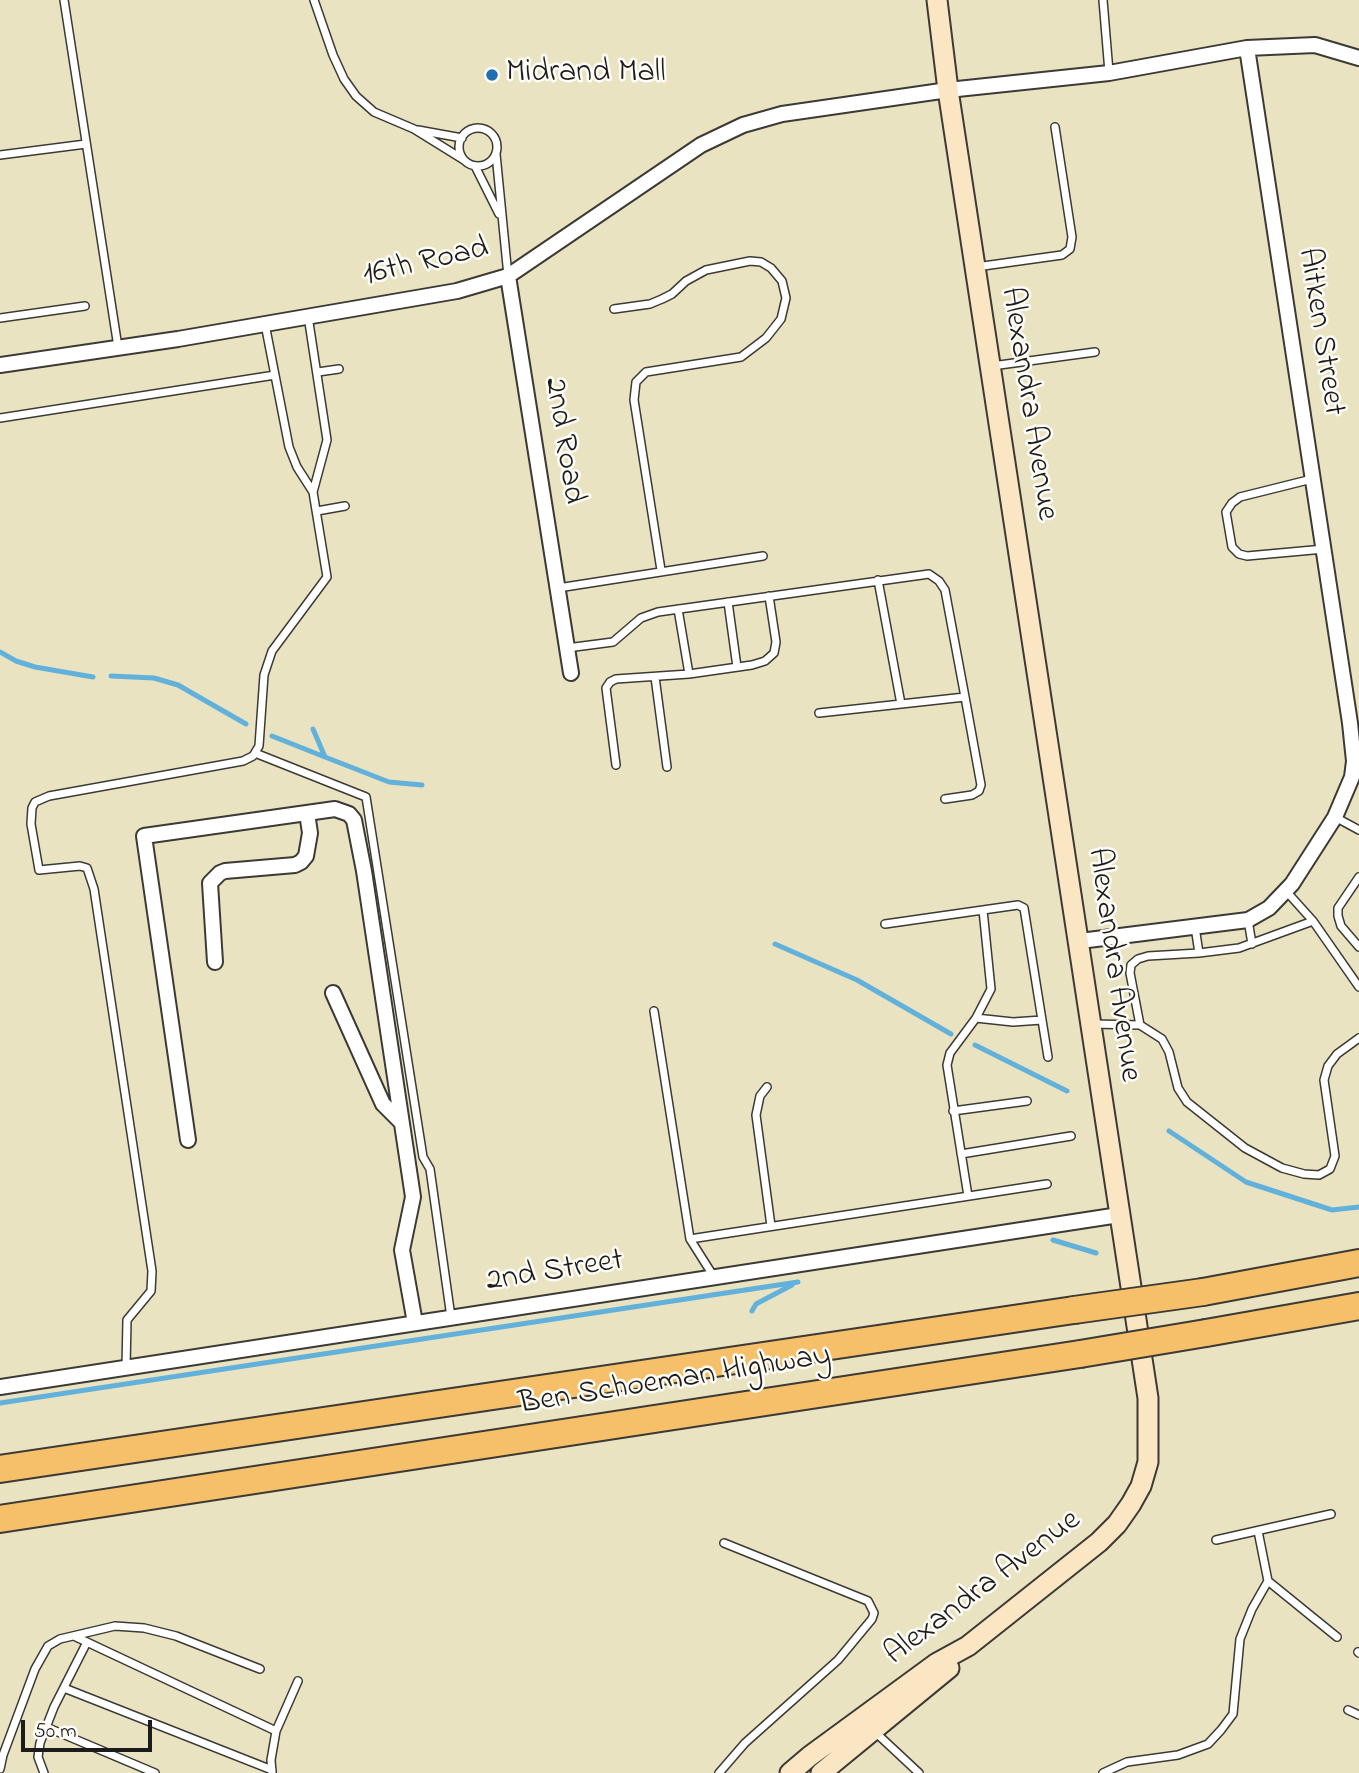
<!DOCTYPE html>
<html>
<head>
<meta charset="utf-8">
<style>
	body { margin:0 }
	#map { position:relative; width:1359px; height:1773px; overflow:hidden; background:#eae3c1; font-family:"Indie Flower",sans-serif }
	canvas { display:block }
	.scale { position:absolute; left:21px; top:1720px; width:131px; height:32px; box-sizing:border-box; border:4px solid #1c1c1c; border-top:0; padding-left:9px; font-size:21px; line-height:24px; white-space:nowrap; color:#1c1c1c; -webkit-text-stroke:5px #fdfcf7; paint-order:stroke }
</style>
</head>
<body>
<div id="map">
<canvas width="1359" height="1773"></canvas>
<div class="scale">50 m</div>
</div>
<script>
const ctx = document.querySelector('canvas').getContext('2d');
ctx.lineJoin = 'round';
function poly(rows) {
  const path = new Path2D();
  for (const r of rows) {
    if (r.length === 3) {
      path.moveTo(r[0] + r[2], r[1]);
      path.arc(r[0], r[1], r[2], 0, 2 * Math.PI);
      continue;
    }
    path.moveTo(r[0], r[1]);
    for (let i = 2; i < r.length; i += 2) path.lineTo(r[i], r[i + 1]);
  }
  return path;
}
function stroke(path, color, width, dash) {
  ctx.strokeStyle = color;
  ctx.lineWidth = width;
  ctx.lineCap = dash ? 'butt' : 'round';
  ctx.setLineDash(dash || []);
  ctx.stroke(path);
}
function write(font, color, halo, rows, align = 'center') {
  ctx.font = font + ' "Indie Flower",sans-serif';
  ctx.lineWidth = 5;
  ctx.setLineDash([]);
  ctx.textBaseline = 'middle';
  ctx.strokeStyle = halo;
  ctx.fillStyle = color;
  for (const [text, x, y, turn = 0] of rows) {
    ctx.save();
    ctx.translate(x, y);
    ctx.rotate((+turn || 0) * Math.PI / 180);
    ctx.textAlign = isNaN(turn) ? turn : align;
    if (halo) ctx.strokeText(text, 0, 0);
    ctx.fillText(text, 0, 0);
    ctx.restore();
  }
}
stroke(poly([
	[0,652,16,661,35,667,93,677],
	[111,676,154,678,178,685,246,724],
	[313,729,325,757,389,782,422,785],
	[272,736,325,757],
	[775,944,857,980,951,1034],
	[975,1045,1067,1091],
	[1169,1131,1246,1182,1332,1210,1359,1207],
	[1053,1240,1096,1253],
	[752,1311,756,1304,792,1285],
	[0,1403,798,1282]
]), '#61b1db', 5);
const lane = poly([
	[64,0,118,347],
	[314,0,333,55,344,79,356,96,374,112,414,129,464,160],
	[1103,0,1109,72],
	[478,147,19],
	[418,130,462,138],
	[496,154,508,276],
	[0,155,86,144],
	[475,166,499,214],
	[976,267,1062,255,1070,249,1072,237,1055,127],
	[614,309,650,304,662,299,672,294,686,281,706,270,750,261,761,262,771,268,782,281,786,298,781,319,766,338,741,357,646,372,636,382,634,400,661,570],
	[308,316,327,440,313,492],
	[0,318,85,306],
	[992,366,1095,352],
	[318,372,339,369],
	[0,418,275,375],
	[1312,479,1240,497,1232,503,1226,512,1232,547,1239,554,1247,556,1324,549],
	[317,511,345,506],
	[878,580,901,704],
	[558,588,763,556],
	[728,602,737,667],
	[678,609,689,674,752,665,765,661,774,653,776,642,769,596],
	[567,648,613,642,641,618,658,612,929,574,939,581,945,590,965,697,819,713],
	[655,677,667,767],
	[255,753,366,797,423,1157,430,1169,451,1317],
	[616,765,606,688,610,682,616,679,689,674],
	[945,799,972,795,979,791,981,785,965,697],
	[1335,817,1359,830],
	[1359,877,1338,908,1338,916,1341,926,1359,947],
	[1286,891,1313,921,1359,987],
	[1248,920,1252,944],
	[885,924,983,910],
	[1195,927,1199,953],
	[654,1011,690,1239,714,1277],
	[976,1018,1013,1022,1042,1020,1048,1057],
	[1092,1024,1140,1025,1162,1039,1169,1052,1178,1088,1187,1102,1245,1148,1282,1168,1304,1174,1319,1175,1330,1169,1335,1156,1324,1080,1328,1066,1337,1054,1359,1038],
	[1140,1025,1130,973,1131,965,1138,959,1148,956,1199,953,1239,948,1313,921],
	[767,1087,760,1096,756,1115,771,1226],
	[953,1111,1027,1101],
	[961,1154,1071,1136],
	[968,1196,947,1065,950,1053,976,1018,991,989,983,910,1018,905,1024,908,1042,1020],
	[690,1239,1047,1184],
	[126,1367,127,1320,151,1291,152,1271,94,889,87,868,80,866,39,870,31,824,32,808,35,802,49,796,243,761,253,756,259,746,264,675,272,651,327,577,313,492,297,467,289,447,265,324],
	[1216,1540,1331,1514],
	[1268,1581,1337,1637],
	[74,1636,276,1731],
	[1358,1652,1359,1653],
	[64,1688,272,1770],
	[1348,1710,1359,1715],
	[46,1727,155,1773],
	[874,1731,919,1773],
	[0,1769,3,1755,35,1669,48,1646,60,1639,115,1626,144,1628,176,1636,260,1669],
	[272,1772,271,1760,276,1731,298,1681],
	[44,1773,38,1757,40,1743,54,1707,87,1642],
	[719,1773,745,1743,838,1660,872,1619,874,1613,868,1601,724,1543],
	[1103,1773,1127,1762,1178,1755,1208,1744,1221,1730,1233,1714,1240,1639,1252,1609,1268,1581,1258,1531]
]);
const street = poly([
	[508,276,571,673],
	[0,365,178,339,457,291,508,276,701,145,743,125,782,114,948,90,1109,73,1247,48,1315,45,1359,58],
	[1080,941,1248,920,1269,908,1292,884,1335,817,1352,777,1354,761,1350,723,1247,48],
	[215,962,210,883,220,873,225,871,295,865,301,862,306,856,310,833,307,813],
	[333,993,383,1104,401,1122],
	[188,1140,144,836,335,809,349,814,354,820,364,871,413,1197,402,1250,415,1323],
	[0,1387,1119,1215]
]);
const secondary = poly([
	[790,1773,810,1756,937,1663,968,1646,1099,1542,1117,1524,1131,1504,1141,1486,1148,1462,1148,1398,948,90,937,0],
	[821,1773,949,1668]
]);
const highway = poly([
	[1203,1292,1359,1263],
	[1206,1333,1359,1306],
	[0,1469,1074,1310],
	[0,1519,1080,1354]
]);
stroke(lane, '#3b3a35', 10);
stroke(street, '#3b3a35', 18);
stroke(secondary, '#3b3a35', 23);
stroke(highway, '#3b3a35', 30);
stroke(lane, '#fff', 7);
stroke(street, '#fff', 14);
stroke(secondary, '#fbe6c4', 19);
stroke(highway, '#f6c06b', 26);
const highwayBridge = poly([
	[1074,1310,1203,1292],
	[1080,1354,1206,1333]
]);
stroke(highwayBridge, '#3b3a35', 30, []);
stroke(highwayBridge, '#f6c06b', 26);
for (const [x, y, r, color] of [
	[492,75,7,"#1f6fb2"]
]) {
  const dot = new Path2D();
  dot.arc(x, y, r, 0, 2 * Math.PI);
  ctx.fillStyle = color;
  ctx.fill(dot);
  stroke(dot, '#fdfcf7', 2.5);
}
write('32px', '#1c1c1c', '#fdfcf7', [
	["Midrand Mall",506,75]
], 'left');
write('32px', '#1c1c1c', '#fdfcf7', [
	["16th Road",426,264,-13],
	["Aitken Street",1319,332,81],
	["Alexandra Avenue",1027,404,81],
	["2nd Road",562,441,81],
	["Alexandra Avenue",1112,965,82],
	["2nd Street",555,1273,-9],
	["Ben Schoeman Highway",675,1382,-9],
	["Alexandra Avenue",984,1589,-37]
]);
</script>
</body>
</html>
